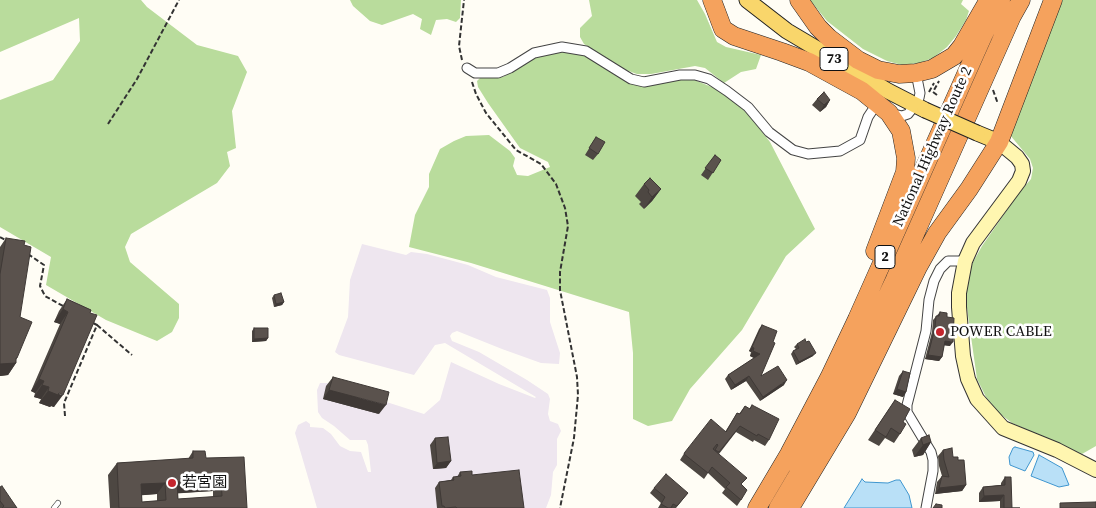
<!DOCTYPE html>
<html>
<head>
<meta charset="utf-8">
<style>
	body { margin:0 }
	canvas { display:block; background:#fffdf5 }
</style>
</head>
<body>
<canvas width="1096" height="508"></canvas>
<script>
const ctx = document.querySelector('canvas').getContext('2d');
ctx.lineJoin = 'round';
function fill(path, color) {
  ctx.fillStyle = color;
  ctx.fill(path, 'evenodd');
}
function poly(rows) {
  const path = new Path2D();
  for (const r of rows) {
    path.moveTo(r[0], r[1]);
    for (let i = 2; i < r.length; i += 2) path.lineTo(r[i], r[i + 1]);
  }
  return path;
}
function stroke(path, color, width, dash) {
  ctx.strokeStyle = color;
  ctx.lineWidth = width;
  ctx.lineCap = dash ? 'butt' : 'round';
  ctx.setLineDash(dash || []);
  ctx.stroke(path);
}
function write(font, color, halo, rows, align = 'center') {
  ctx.font = font + ' "Source Serif 4","Noto Sans JP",serif';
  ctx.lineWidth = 5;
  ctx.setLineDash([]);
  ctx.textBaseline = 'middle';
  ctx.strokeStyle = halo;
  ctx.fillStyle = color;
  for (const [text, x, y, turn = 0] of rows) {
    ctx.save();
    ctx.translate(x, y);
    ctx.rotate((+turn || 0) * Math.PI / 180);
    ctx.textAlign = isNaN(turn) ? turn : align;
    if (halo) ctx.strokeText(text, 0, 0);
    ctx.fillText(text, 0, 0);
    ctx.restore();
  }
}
fill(poly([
	[362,244,406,255,411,252,427,254,468,265,496,277,547,290,550,298,550,322,560,353,559,364,541,363,502,349,457,331,452,333,450,336,452,341,479,352,527,380,548,394,550,399,548,414,550,421,558,424,561,431,557,439,557,465,553,472,551,495,546,508,317,508,295,433,298,425,306,421,310,424,310,427,323,428,331,434,340,446,350,451,361,452,368,472,371,472,368,445,366,440,350,440,334,426,322,418,318,412,317,390,320,383,327,383,424,414,440,400,451,362,499,384,535,398,536,397,445,343,435,345,414,375,339,355,335,352,348,317,350,280]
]), '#eee6ef');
fill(poly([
	[0,0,141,0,147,7,197,45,238,56,247,72,232,111,236,148,227,152,230,166,217,183,131,234,125,247,130,262,179,304,179,318,172,332,157,341,106,320,46,285,51,257,0,227,0,100,53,80,80,41,79,18,0,52],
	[350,0,461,0,460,18,456,22,447,19,436,20,431,35,420,29,422,19,413,14,382,25,370,21,353,6],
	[589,0,697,0,705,14,717,42,726,47,761,55,756,69,741,72,724,83,705,68,695,66,651,74,637,74,620,68,584,44,580,37,580,28,592,16],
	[810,0,963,0,961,4,969,11,966,20,956,36,947,47,933,58,919,63,902,65,887,61,863,49,827,21],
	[1059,0,1096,0,1096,446,1082,454,1012,423,999,413,986,397,977,379,967,308,966,287,972,264,982,246,1019,193,1031,179,1033,168,1030,159,1010,135],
	[571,51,583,55,630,82,692,79,724,92,749,115,770,142,815,229,786,256,742,330,690,389,672,421,648,426,633,419,633,353,629,312,471,263,409,247,415,215,429,187,429,174,440,149,454,141,466,136,489,135,510,151,515,158,513,166,517,175,528,176,550,167,548,162,520,148,488,103,478,87,477,81,480,78,503,77,535,57,558,52]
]), '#b9dc9c');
const water = poly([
	[1015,447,1033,452,1034,455,1025,471,1010,465,1009,457,1013,448,1015,447],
	[1039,455,1062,468,1069,485,1059,487,1031,476,1039,455],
	[862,479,865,482,888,483,896,480,900,480,909,495,912,508,844,508,862,479]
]);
fill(water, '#b9e0f7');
stroke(water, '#3f96cf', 1);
const lane = poly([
	[54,508,58,503]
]);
const street = poly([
	[467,68,475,73,498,73,510,68,534,53,562,47,586,51,631,79,644,82,680,75,695,75,709,79,727,91,748,107,769,132,793,150,808,154,840,151,860,140,868,117,878,102],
	[916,73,920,93,919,98],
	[890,113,902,116,908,114,912,109],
	[926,508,933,471,933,460,931,452,907,412,907,405,926,331,929,300,934,281,940,269,948,261,965,261]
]);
const secondary = poly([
	[999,142,1017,157,1022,164,1023,171,1019,181,973,243,965,261,959,293,959,307,963,356,968,379,977,399,1003,428,1057,450,1096,470]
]);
const primary = poly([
	[747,0,787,31,888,91,925,110],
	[977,133,999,142]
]);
const highway = poly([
	[712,0,723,29,734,36,782,52,809,62,862,91,889,113,901,131,906,158,905,172,875,251],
	[799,0,818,27,829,38,858,60,878,70,899,74,916,73,932,69,954,56,962,46,988,1],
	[757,508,789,454,829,378,857,319,983,36,1001,0],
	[778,508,797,476,840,395,895,279,1012,16,1021,0],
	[790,508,847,413,918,267,937,233,969,189,999,142,1053,0]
]);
stroke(lane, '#444', 6);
stroke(street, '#444', 11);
stroke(secondary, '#333', 16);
stroke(primary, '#222', 17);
stroke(highway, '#222', 19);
stroke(poly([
	[462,60,459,46,464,0],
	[472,82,476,94,486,113,516,150,541,164,556,184,565,208,568,226,560,272,560,290,577,377,578,395,574,438,560,508],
	[993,90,998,104],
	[929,92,934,83],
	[937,95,933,92,939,81],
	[108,124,137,79,179,0],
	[0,237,7,241],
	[28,254,44,265,40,286,45,296,63,306],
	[97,325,132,355],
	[65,416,64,403,97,325,93,323]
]), '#333', 2, [5, 2.5]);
stroke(lane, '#fff', 4.5);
stroke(street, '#fff', 9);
stroke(secondary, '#fff6b0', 14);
stroke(primary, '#f9d66b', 15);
stroke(highway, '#f5a25d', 18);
const primaryBridge = poly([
	[925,110,977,133]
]);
stroke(primaryBridge, '#222', 17, []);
stroke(primaryBridge, '#f9d66b', 15);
fill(poly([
	[817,99,830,100,826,107,820,112,812,105],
	[596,137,598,154,593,160,585,155],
	[715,155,721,160,708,180,701,175],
	[644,184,661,189,652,201,644,209,639,204,641,202,635,196],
	[6,238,24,245,20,317,16,360,16,363,8,375,0,376,0,247],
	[274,295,284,302,282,305,274,307,272,298],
	[67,299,91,310,54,407,51,406,50,407,39,403,41,399,34,397,35,393,31,391,60,324,54,322,59,311],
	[940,312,947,317,950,346,944,345,942,357,939,361,925,359,932,332,933,320],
	[762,325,773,342,761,376,784,385,760,401,746,381,731,390,725,379,728,375,754,358,750,356,751,352,749,351,759,329],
	[254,328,268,338,266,341,252,342,252,331],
	[806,342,813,356,796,365,791,354,793,351,796,349,794,347,797,344],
	[903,371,906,392,903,397,893,394,899,376],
	[333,377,379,414,323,399,326,386],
	[895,400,903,422,900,434,894,443,885,438,879,446,868,440],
	[752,405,769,440,765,446,754,440,753,442,736,432,719,454,742,485,741,500,737,506,722,493,725,489,708,473,704,479,680,460,685,452,725,432,737,413,739,414,745,406,749,409],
	[435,438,451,461,446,468,433,469,430,445],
	[921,438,931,442,923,455,914,457,912,450],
	[943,450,958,460,966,485,962,491,935,494,937,482,942,476,939,466,938,456],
	[193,451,206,458,247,508,110,508,108,475,117,463,188,459],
	[213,491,213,497,178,499,178,493],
	[157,494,157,501,142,502,142,495],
	[460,472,472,475,524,508,437,508,435,488,439,482,451,480,453,477,457,477],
	[1005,477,1012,508,1020,508,1000,508,1000,501,979,502,979,493,983,487,1001,485,1001,483],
	[0,487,17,508,0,508],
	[654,488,688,493,676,508,658,508,661,503,650,493]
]), '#4d4742');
fill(poly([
	[830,100,826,107,820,112,824,105],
	[661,189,652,201,644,209,652,197],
	[284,302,282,305,274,307,276,304],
	[63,309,68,312,60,324,54,322],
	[268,338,266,341,252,342,254,339],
	[945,341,953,342,950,346,942,345],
	[752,347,754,348,751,352,749,351],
	[753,351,760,354,756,359,750,356],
	[816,353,813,356,796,365,799,362],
	[928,355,942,357,939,361,925,359],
	[16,358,17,358,14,363,16,363,8,375,0,376,0,364],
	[749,376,746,381,731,390,735,385],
	[39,379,44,381,35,393,31,391],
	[787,380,784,385,760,401,763,397],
	[42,385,49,387,41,399,34,397],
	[897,389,906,392,903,397,893,394],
	[329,390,386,405,379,414,323,399],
	[48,391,63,395,54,407,51,406,50,407,39,403],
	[931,442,923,455,914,457,923,445],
	[451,461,446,468,433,469,437,463],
	[221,479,213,491,169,494,177,482],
	[165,483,157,494,133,496,141,484],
	[966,485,962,491,935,494,939,488],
	[1004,495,1000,501,979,502,984,496]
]), '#3f3936');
const building = poly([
	[824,92,830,100,824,105,817,99,824,92],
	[596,137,605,142,598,154,589,148,596,137],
	[715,155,721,160,713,173,705,168,715,155],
	[650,178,661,189,652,197,648,192,649,190,644,184,650,178],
	[6,238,25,241,24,245,31,247,20,317,32,322,17,358,16,358,16,363,0,364,0,274,6,238],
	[281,293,284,302,276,304,274,295,281,293],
	[67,299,91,310,90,313,97,315,63,395,59,393,58,395,48,391,49,387,42,385,44,381,39,379,68,312,63,309,67,299],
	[940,312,947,313,947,317,954,318,953,342,945,341,942,357,928,355,935,328,936,316,939,316,940,312],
	[762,325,777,331,773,342,775,343,761,376,778,366,787,380,763,397,749,376,735,385,728,375,760,354,753,351,754,348,752,347,762,325],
	[254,328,268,328,268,338,254,339,254,328],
	[805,339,806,342,809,341,816,353,799,362,793,351,799,348,797,344,805,339],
	[903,371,910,373,906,392,897,389,903,371],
	[333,377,389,392,386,405,329,390,333,377],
	[895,400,910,409,903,422,906,424,900,434,891,428,886,437,875,430,895,400],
	[752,405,779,419,769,440,758,434,757,436,740,426,719,452,715,450,718,445,717,444,713,449,747,478,741,484,747,490,741,500,726,487,730,483,712,467,708,473,684,454,685,452,711,419,726,432,737,413,740,414,745,406,750,409,752,405],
	[929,435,931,442,923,445,921,438,929,435],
	[448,437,451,461,437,463,435,438,448,437],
	[952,448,953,457,958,457,958,460,964,460,966,485,939,488,942,476,949,477,944,460,943,450,952,448],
	[193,451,205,451,206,458,244,457,247,508,119,508,117,463,193,458,193,451],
	[221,479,222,496,178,499,177,482,221,479],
	[165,483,166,500,142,502,141,484,165,483],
	[519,470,524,508,457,508,456,507,445,508,444,506,442,506,439,482,454,480,453,477,461,476,460,472,472,471,472,475,519,470],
	[666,474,688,493,677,506,673,504,671,508,668,508,661,504,665,497,654,488,666,474],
	[1005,477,1011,477,1012,508,1020,508,1004,508,1004,495,984,496,983,487,1005,485,1005,477],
	[2,486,17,508,2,508,4,506,0,501,0,487,2,486],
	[1096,502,1096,508,1060,508,1060,503,1096,502],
	[936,504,942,505,942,508,933,508,936,504]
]);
fill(building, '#5a524d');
stroke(building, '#3f3936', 1);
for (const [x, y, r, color] of [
	[940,332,5,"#c4262e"],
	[172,483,5,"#c4262e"]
]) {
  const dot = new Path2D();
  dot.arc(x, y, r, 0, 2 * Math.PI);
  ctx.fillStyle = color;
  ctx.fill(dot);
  stroke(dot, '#fff', 2);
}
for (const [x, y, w] of [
	[834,59,28],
	[885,257,20]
]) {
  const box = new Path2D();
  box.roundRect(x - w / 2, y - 11.5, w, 23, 4);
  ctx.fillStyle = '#fff';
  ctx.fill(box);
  stroke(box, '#111', 1);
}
write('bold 14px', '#111', null, [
	["73",834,59],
	["2",885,257]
]);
write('15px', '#111', '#fff', [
	["National Highway Route 2",933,147,-66]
]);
write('15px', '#111', '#fff', [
	["POWER CABLE",950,332],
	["若宮園",182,483]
], 'left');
</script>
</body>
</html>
